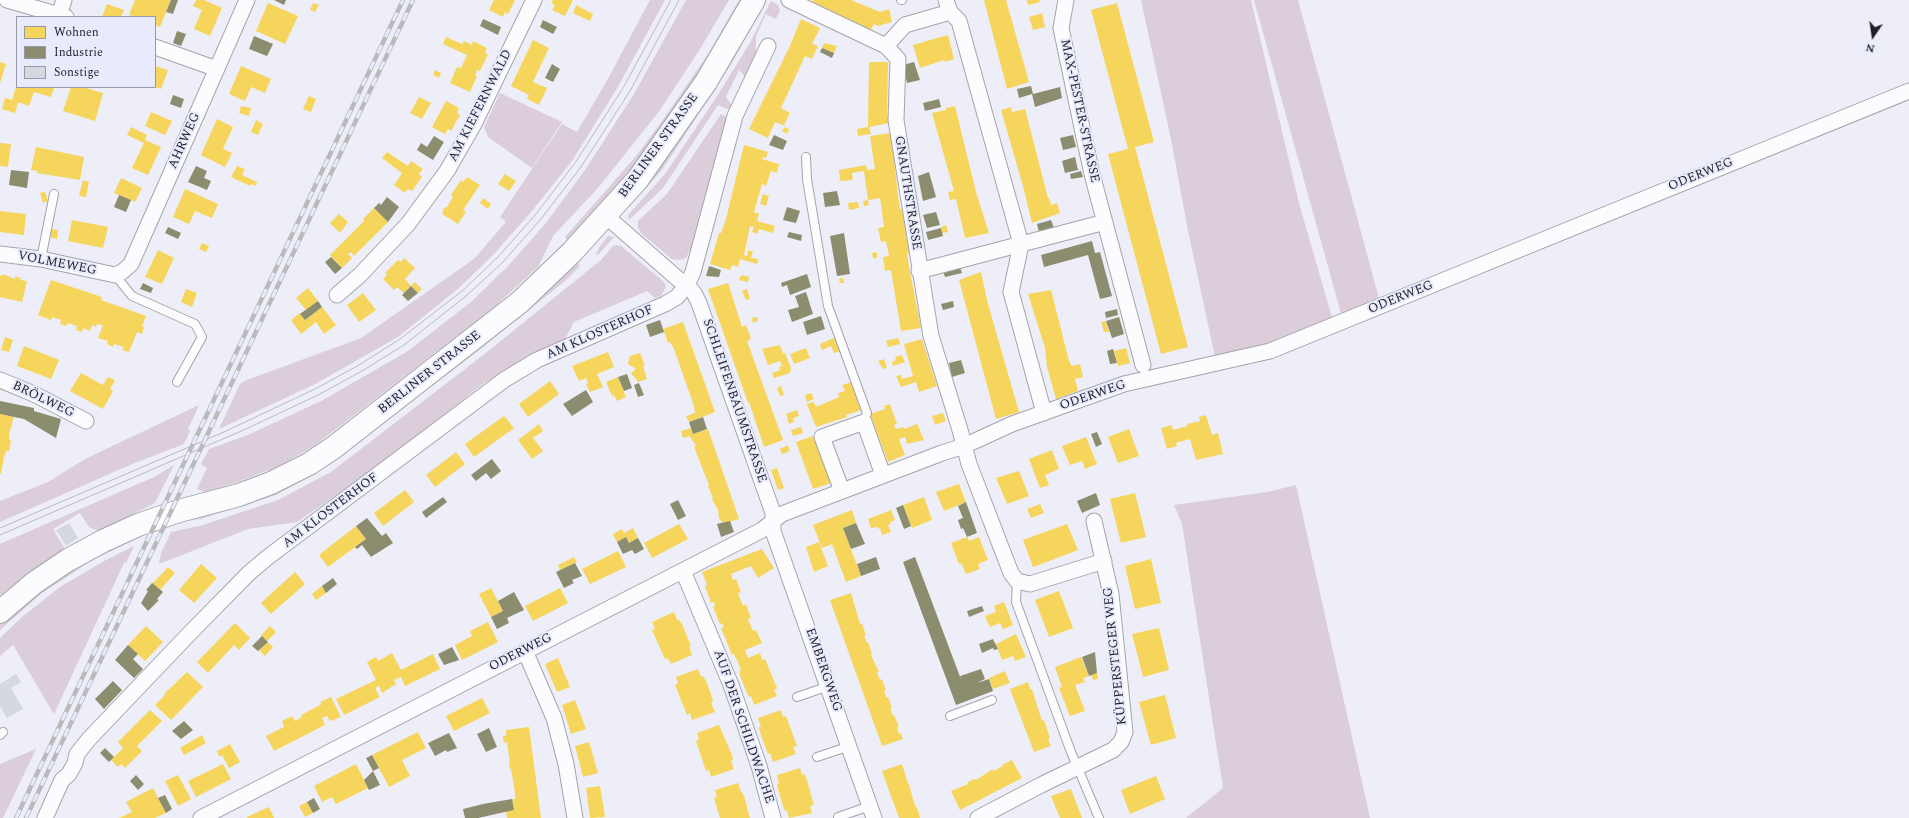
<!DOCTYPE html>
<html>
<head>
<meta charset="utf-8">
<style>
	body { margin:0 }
	#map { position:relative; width:1909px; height:818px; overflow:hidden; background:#edeef8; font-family:Spectral,serif }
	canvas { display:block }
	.legend { position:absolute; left:16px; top:16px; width:140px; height:72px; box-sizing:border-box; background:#e8eafd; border:1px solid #9899a7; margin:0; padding:5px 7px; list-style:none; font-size:12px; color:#1f2026 }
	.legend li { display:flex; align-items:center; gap:8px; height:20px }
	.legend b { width:20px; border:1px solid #9899a7 }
	.north { position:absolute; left:1853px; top:16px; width:40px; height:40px; -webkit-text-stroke:3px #e8eafd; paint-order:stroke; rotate:193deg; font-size:11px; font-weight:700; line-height:16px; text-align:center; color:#1f2026 }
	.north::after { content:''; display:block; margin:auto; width:14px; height:18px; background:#1f2026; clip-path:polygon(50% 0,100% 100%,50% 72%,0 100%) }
</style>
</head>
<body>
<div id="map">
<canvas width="1909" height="818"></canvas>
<ul class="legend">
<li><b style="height:11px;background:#f6d55c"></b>Wohnen</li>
<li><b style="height:11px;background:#8c8c6e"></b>Industrie</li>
<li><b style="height:11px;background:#d4d8df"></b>Sonstige</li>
</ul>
<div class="north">N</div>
</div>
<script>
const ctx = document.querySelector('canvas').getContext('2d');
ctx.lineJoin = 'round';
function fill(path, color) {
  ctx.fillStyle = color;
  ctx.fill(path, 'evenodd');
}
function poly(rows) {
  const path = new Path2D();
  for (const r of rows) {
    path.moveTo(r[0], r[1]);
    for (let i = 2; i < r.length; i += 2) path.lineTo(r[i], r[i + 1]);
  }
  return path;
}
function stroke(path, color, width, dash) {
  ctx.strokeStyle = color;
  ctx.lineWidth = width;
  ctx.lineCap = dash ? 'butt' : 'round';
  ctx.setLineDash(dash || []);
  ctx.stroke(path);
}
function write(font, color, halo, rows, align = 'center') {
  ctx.font = font + ' Spectral,serif';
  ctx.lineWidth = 4;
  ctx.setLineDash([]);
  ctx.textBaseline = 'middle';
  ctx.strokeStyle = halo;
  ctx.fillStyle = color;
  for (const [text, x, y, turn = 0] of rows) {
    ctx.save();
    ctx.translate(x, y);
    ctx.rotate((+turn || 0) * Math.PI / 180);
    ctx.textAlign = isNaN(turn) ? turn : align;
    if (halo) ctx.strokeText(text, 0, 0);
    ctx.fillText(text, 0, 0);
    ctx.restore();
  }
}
fill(poly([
	[650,0,665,0,619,85,572,161,532,211,494,254,459,288,398,337,315,384,219,429,240,384,247,380,361,338,474,259,506,222,500,217,562,124,577,132,609,77],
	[686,0,729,0,700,49,660,110,598,188,553,236,538,267,493,308,314,446,279,466,235,483,205,492,197,489,207,468,201,464,209,449,248,435,323,400,408,351,471,302,507,267,546,223,585,170,634,94],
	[739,0,745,0,712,56,641,159,568,242,565,237,637,155,667,114,708,54],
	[1141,0,1251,0,1299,203,1333,321,1268,345,1215,357,1188,231,1171,139],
	[1254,0,1298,0,1380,302,1342,317],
	[771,1,778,5,780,11,776,19,766,14,756,36,756,60,747,79,739,70,726,97,733,107,732,111,718,105,663,188,629,220,628,215,666,173,719,93,750,43],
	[766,2,730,66,662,170,629,207,658,169,758,7],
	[500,93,562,122,532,168,488,137,484,127],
	[721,114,729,118,694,251,690,250,686,258,680,260,672,259,642,234,638,228,638,221,667,194],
	[608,236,614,237,598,255,596,254,600,246],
	[617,245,621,246,664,282,666,286,661,296,655,298,647,291,574,322,565,339,484,383,373,470,297,522,248,529,159,564,161,553,171,532,203,525,278,500,331,472,482,356,601,260,613,246],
	[576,262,580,266,565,281,478,351,327,466,276,495,201,519,186,521,185,517,241,502,526,307,562,277],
	[199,405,188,429,190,431,184,444,130,465,0,522,0,501,48,482,85,459],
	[174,465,155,503,134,514,98,531,89,527,80,513,53,529,65,549,27,573,0,596,0,544,154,477],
	[1296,485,1370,818,1186,818,1223,788,1182,524,1174,505,1267,492],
	[128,538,129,542,91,561,42,593,0,630,0,623,39,589],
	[134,546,126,563,124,563,54,714,13,645,0,656,0,638,22,617,60,587,106,560],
	[36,749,3,818,0,818,0,764]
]), '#dbcdd9');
fill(poly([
	[135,0,171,0,160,27,155,25,155,17,135,17,129,15],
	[196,0,204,0,222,8,210,36,194,29,202,10,193,6],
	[494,0,515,0,508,14,505,12,503,17,489,10],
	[553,0,573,0,565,16,552,10,555,5,551,3],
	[813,0,851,0,880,12,889,9,892,22,878,26,874,24,870,31,855,23,855,22,812,3],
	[984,0,1006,0,1029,82,1007,89],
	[1027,0,1039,0,1040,2,1028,5],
	[268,3,298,16,285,44,256,31],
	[313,3,319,5,315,12,310,10],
	[1117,3,1154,142,1135,147,1188,347,1161,354,1108,154,1128,149,1091,10],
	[107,4,124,10,121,17,102,17],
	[576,5,593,14,590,21,573,13],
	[1042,13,1045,27,1033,30,1029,17],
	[801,19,820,28,812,44,818,46,812,59,805,56,781,108,790,113,784,125,785,126,775,122,768,138,749,129,789,48],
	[948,35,954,59,945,62,944,60,920,68,913,45],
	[446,37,462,44,464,41,472,45,473,41,487,48,485,53,488,54,480,71,477,70,475,75,477,76,470,92,450,83,457,67,461,68,467,55,443,44],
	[533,40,549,48,533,82,547,88,539,105,527,99,529,95,511,86],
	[824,43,837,46,834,53,822,48],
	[0,62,6,64,0,83],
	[869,62,888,62,887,112,889,123,869,127,871,134,858,136,857,129,868,127],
	[155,66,168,70,161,89,155,87],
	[241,66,271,79,265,93,251,87,245,101,229,94],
	[435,70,441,73,439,78,433,75],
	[17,84,17,87,54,87,51,97,34,92,29,106,18,102,15,113,2,109,5,98,12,100],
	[71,87,83,87,103,93,95,121,63,111],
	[309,96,316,99,311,112,303,109],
	[419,97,431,103,422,119,410,113],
	[446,101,459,108,457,113,460,115,451,131,448,129,445,134,432,127],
	[241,106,251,108,249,116,239,113],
	[955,106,976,192,989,233,965,238,956,199,950,200,948,192,954,191,932,113,946,110,946,108],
	[1011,107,1012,112,1025,109,1048,198,1049,198,1051,205,1057,203,1060,213,1032,223,1023,186,1001,110],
	[151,112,172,121,165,135,145,126],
	[217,119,233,127,223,149,232,153,225,167,201,155],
	[256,120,263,124,258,135,251,132],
	[131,127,147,135,145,140,161,147,148,175,132,168,144,143,127,135],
	[785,127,789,129,787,134,782,131],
	[891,133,898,195,900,209,902,209,909,253,907,253,909,267,921,328,901,331,891,270,885,271,883,257,889,256,886,241,881,242,878,228,884,227,880,198,868,200,869,205,864,206,863,201,868,200,864,171,852,173,853,180,840,181,839,170,866,165,867,170,875,169,870,136],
	[0,143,11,144,8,167,0,166],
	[744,145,768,152,766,158,763,157,762,159,779,164,777,173,771,171,766,186,762,184,754,212,759,214,757,221,775,226,773,233,759,229,757,234,752,232,754,227,750,226,744,255,747,256,748,250,753,252,751,258,758,259,757,264,740,259,738,267,732,265,730,270,710,264,719,233,721,233,726,219],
	[36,147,84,157,80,180,37,173,38,171,31,170],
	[387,152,408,166,411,161,423,169,419,174,422,177,412,191,408,189,405,193,394,185,402,173,382,158],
	[237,166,245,169,242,175,257,182,256,186,251,184,250,186,231,177],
	[505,174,516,181,509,191,498,184],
	[467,177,480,185,463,210,466,212,458,224,442,214,444,208,447,207,453,197,451,195,461,180,463,182],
	[121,178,142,188,135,202,114,193],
	[83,180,89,182,86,197,79,196],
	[185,189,218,204,212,218,195,211,189,224,173,217],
	[45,192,48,201,43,203,40,193],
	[763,194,769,196,766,206,760,204],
	[483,198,491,204,488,209,480,203],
	[858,202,859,208,849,210,848,203],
	[374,208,388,222,354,256,351,252,348,254,352,258,342,268,330,255,364,221,363,219],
	[0,211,26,214,24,235,0,232],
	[339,214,348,222,340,233,330,223],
	[72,220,108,227,103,248,68,241],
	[946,225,948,232,942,233,941,227],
	[52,229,58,230,57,239,50,237],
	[202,243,209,246,206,252,199,249],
	[158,250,174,258,162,284,145,277],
	[877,252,877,258,873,258,872,253],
	[404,258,415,268,405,279,411,286,415,282,422,289,418,293,411,286,404,293,397,287,394,290,383,279,387,275,385,273,398,260,401,262],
	[981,272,988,304,1019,412,996,419,959,280],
	[3,274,15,279,15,276,21,278,20,280,27,281,22,302,0,297,0,275,3,276],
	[741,275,749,277,748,282,739,280],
	[843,278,844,283,840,283,839,279],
	[51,280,102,297,101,300,146,316,142,326,144,327,142,334,137,332,129,352,122,350,124,347,114,344,113,347,107,344,108,341,98,338,103,325,97,324,96,327,92,325,90,331,83,328,82,332,76,330,77,326,68,323,66,326,60,324,61,320,52,317,51,320,38,315],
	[728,283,742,327,746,325,751,339,747,341,783,440,764,447,749,402,748,403,708,289],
	[308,288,318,301,306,310,296,298],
	[186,289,197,293,192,307,181,302],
	[747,289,750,299,746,300,742,291],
	[1051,290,1069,361,1072,366,1080,364,1083,377,1075,379,1078,391,1056,399,1047,367,1045,348,1028,294],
	[363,293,376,310,359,322,347,305],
	[322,307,336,325,324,334,316,322,301,334,291,320,300,313,305,320],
	[757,317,758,321,753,323,752,318],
	[1106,321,1109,332,1104,332,1101,322],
	[683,322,715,412,689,422,686,416,695,413,694,406,674,349,670,342,668,343,663,329],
	[5,337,13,340,9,352,1,350],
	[836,337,841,351,834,353,831,346,822,350,820,344],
	[898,338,900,344,888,347,886,341],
	[922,339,937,386,919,392,916,382,901,387,896,376,901,375,902,379,913,376,904,344],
	[780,345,783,354,785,353,791,368,790,373,774,378,772,373,780,370,779,367,782,366,780,361,768,365,762,349],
	[24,346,59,360,51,379,17,366],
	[806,348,810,358,794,364,790,354],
	[1126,348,1130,363,1118,366,1114,351],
	[608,352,614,367,597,374,603,387,590,392,586,384,588,383,586,378,579,381,572,366],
	[640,353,645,366,643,366,647,379,638,382,631,373,636,369,628,364,630,356],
	[902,355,905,362,893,366,892,362,896,360,895,357],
	[884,359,887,368,883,369,878,361],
	[81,373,103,385,108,377,115,380,110,389,113,391,103,409,70,391],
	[618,377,626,397,617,401,614,395,612,396,606,382],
	[550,381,559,394,528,417,519,404],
	[852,382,862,410,846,415,847,417,816,427,807,404,814,402,816,407,839,397,838,393,845,391,842,385],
	[781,386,784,395,780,396,777,388],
	[811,393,814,399,807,402,805,395],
	[890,404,897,424,894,425,896,429,903,427,904,429,917,424,924,440,907,444,905,437,899,439,905,455,888,462,870,414,885,409,884,406],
	[797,410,799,416,793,418,794,422,789,424,786,414],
	[943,413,946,421,935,425,932,416],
	[0,414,14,417,9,434,9,440,11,441,9,451,6,451,4,457,1,474,0,473],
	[1206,415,1212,435,1218,433,1223,454,1196,460,1190,439,1176,443,1177,446,1167,449,1161,428,1172,425,1173,430,1187,426,1187,424,1200,421,1199,417],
	[504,416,514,428,474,457,465,444],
	[539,424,543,431,533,438,543,451,532,459,518,440],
	[801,427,803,433,793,436,791,430],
	[691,428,693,434,708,429,739,519,722,524,720,518,719,519,718,510,712,499,713,498,708,486,709,485,694,447,696,446,694,442,693,442,690,436,683,438,681,431],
	[1129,429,1139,456,1118,463,1108,437],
	[813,436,831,483,813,489,796,442],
	[1086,437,1097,464,1085,469,1082,461,1070,465,1062,446],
	[788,445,790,451,782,454,780,449],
	[1052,450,1059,469,1045,475,1049,485,1040,488,1029,459],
	[456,452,465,464,435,487,426,475],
	[777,468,784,488,778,490,771,470],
	[1019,471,1029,496,1007,504,996,478],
	[959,484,966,502,944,511,936,492],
	[405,490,414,502,383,526,374,513],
	[1135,493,1146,537,1121,543,1110,499],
	[924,497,932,520,912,528,903,505],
	[1040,504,1044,513,1031,518,1027,509],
	[852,510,856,523,843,528,861,576,846,582,832,544,822,548,813,525],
	[891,510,895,520,890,522,891,524,888,525,891,532,882,535,880,528,877,529,877,527,871,528,868,519],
	[679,524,688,539,652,558,644,543],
	[1067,524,1078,550,1033,567,1023,540],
	[356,526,366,539,328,567,319,555],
	[633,528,638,538,629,543,626,537,617,542,613,534,622,529,624,533],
	[967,537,969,541,979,537,988,560,978,564,980,569,966,574,961,563,959,564,951,543],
	[819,542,828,566,814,572,806,547],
	[762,549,774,568,758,578,751,566,731,574,733,580,736,579,741,592,738,593,743,606,746,604,751,618,748,619,753,631,756,630,762,643,745,650,748,658,760,653,762,660,765,659,777,688,774,690,777,696,754,705,751,696,749,697,747,693,740,676,739,671,741,671,738,662,734,654,732,655,721,628,724,627,722,623,720,624,713,607,715,606,714,602,711,603,705,586,707,585,702,572],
	[618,551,626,567,590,584,582,569],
	[574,557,577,562,560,570,558,565],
	[1151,559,1161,603,1135,609,1125,566],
	[201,564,217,578,194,603,179,590],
	[168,567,175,573,160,590,152,584],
	[295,572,305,584,271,614,261,603],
	[322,586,326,593,316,600,312,594],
	[491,588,503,611,491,617,479,594],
	[560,588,568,603,533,621,525,606],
	[1059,591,1073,628,1049,637,1035,600],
	[851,593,860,624,862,624,866,635,864,636,867,643,868,642,872,654,871,655,879,672,877,672,880,680,882,679,886,690,884,691,886,697,888,697,892,708,890,708,893,716,894,715,899,727,897,727,899,734,901,733,903,739,882,746,830,600],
	[1004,602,1013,625,1003,629,1000,623,990,627,985,616,996,612,994,606],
	[674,612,678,621,679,620,682,624,689,641,691,646,689,646,692,655,671,664,668,658,665,659,652,630,655,629,652,622],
	[488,622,498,642,462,660,455,645,472,636,470,631],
	[235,623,250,638,239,650,234,645,208,673,197,662],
	[146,626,163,642,145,661,128,645],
	[270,626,276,632,267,641,261,635],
	[1159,628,1169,670,1143,677,1132,634],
	[1016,634,1026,657,1015,661,1013,656,1002,660,996,644],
	[268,642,273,647,265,656,259,650],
	[392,653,401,670,433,654,440,669,405,686,401,677,394,680,396,684,382,693,379,686,375,688,380,697,344,715,336,699,376,680,367,662,376,657,378,661],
	[1081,657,1089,676,1083,678,1085,682,1075,685,1085,711,1070,716,1059,688,1062,687,1055,667],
	[558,658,570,687,557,692,545,664],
	[698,669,701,677,703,676,706,681,712,697,713,702,711,703,715,712,692,720,690,713,687,715,675,685,678,684,676,677],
	[1005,671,1010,683,993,689,989,678],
	[187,672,203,687,171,720,155,705,165,695,164,694],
	[1097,673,1098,679,1093,680,1091,675],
	[1028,682,1030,689,1032,689,1042,721,1044,720,1050,738,1048,739,1051,746,1034,752,1010,689],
	[1165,695,1176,738,1151,745,1139,702],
	[331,697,341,717,330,721,327,716,322,718,325,725,274,751,266,736,284,727,282,721,292,716,295,721,302,717,301,715,322,704,320,702],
	[482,698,490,713,454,731,446,716],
	[575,700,586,729,571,734,562,705],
	[150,710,162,721,137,746,142,751,125,768,121,764,118,767,111,760,123,748,118,742],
	[781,710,783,717,786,716,797,746,793,747,796,754,773,762,770,753,768,754,766,749,760,732,759,727,761,727,758,718],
	[719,725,732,755,733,760,731,761,734,769,711,777,709,770,706,771,696,741,699,740,697,733],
	[529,727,541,818,507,818,506,811,514,810,512,799,515,799,515,793,511,769,510,769,509,763,510,763,507,742,504,743,503,736,506,736,506,730],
	[418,732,426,748,402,760,410,776,389,787,372,755],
	[202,735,206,743,184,755,180,748],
	[589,742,598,773,583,777,575,746],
	[230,744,240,762,229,768,222,755,219,757,217,751],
	[1012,760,1022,778,960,810,951,791,968,784,968,782,974,779,976,780,993,769,994,771,1003,766,1002,765],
	[223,764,231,779,196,797,188,781],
	[356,764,368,788,336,804,332,797,322,802,314,786],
	[902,764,908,784,909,784,914,803,918,810,920,818,899,818,882,771],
	[800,768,802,775,805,774,814,805,810,806,812,813,789,818,787,810,785,811,783,806,778,789,777,784,779,783,777,775],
	[178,775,191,799,178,806,165,781],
	[1156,776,1165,799,1130,814,1121,790],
	[738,783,741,792,742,792,744,796,750,818,720,818,714,798,717,797,715,790],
	[600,786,605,817,590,818,586,788],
	[153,788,166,813,155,818,119,818,132,812,126,802],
	[1071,789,1082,818,1060,818,1051,796],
	[307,802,313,813,305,817,299,806],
	[269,807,274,818,246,818,251,815]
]), '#f6d55c');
fill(poly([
	[171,0,178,0,173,14,166,12],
	[274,0,286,0,284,5],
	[483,19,501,27,498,35,480,26],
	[543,20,557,27,553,34,540,27],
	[177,31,186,34,181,46,173,43],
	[254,36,273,44,267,56,249,49],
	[822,48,834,53,832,58,820,52],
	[914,62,920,80,907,83,903,65],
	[552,64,560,69,553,82,545,78],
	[1031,86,1033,94,1060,87,1062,98,1035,107,1032,94,1019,98,1017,89],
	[173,95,184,99,181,108,170,104],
	[939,99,941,107,925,111,923,103],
	[774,135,787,141,783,150,769,145],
	[1073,135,1076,147,1063,150,1060,138],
	[434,136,444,142,433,160,417,150,421,143,427,147],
	[1075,157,1078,170,1065,173,1062,161],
	[196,166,207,171,204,178,211,181,207,190,188,182],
	[11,170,29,172,27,188,9,185],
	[1081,171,1083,177,1071,179,1070,174],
	[929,172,936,197,923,201,918,176],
	[837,191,840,205,825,207,823,193],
	[119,195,131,200,126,212,114,207],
	[387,197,399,207,388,222,374,208,379,203,381,205],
	[787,207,800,211,796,223,783,220],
	[936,212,940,225,927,228,923,215],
	[1051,220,1054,228,1039,232,1037,224],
	[168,227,181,233,178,239,165,233],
	[941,228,943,236,928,240,926,232],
	[789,232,802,235,801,241,787,237],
	[844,233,850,274,837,276,830,236],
	[1092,241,1095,253,1100,252,1112,296,1100,299,1088,255,1044,267,1041,255],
	[331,257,342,268,335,274,325,262],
	[709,266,721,270,719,277,706,276],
	[960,267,962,273,945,277,943,271],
	[807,274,811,287,790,295,787,285,782,287,781,283],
	[143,283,153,288,151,293,140,289],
	[411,286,418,293,408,301,402,295],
	[806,292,813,314,792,322,788,310,799,307,795,296],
	[318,301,322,307,305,320,300,314],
	[953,301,954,307,943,310,941,304],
	[1117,309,1118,315,1106,318,1105,312],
	[821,316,825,329,807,335,803,322],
	[1119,317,1124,334,1112,338,1106,321],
	[660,320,664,332,650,337,646,325],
	[1113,349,1117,363,1110,364,1107,351],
	[961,360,965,373,952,377,949,363],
	[627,374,632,388,624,391,618,377],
	[639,383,644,395,638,397,634,385],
	[586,390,593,402,572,416,563,404],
	[0,401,34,408,34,411,61,419,56,438,24,419,0,414],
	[703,417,707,429,693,434,689,422],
	[1097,432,1102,444,1096,447,1091,434],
	[492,459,501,471,491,479,486,473,476,481,471,475],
	[1096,493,1100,505,1082,513,1077,501],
	[443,497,447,502,426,518,422,512],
	[678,500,686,516,678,520,670,504],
	[966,502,977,533,967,537,963,528,961,529,958,520,963,518,958,506],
	[903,505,911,526,904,529,896,508],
	[367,518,382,536,386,533,393,543,371,557,362,545,357,549,355,547,366,539,356,526],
	[730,521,734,532,721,537,717,524],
	[856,523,865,544,851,549,843,528],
	[626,537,629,543,638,538,644,549,635,554,632,550,623,554,617,542],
	[876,557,880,569,861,576,857,564],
	[915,557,962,682,960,676,981,669,985,679,977,683,989,679,993,691,956,705,903,562],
	[575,563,582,576,572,580,574,583,564,588,556,572],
	[333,578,337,584,326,593,322,586],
	[152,583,163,592,157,599,159,600,148,611,141,603,148,591,146,590],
	[514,592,524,610,507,618,509,623,497,629,491,617,503,611,498,601],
	[982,606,984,611,969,617,967,611],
	[262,636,268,642,258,651,252,646],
	[993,639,998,649,994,650,993,648,982,653,979,644],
	[128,645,138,654,133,659,143,669,134,678,115,660],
	[452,647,459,660,444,665,438,654],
	[1095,652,1097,673,1089,676,1082,657],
	[113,681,122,690,104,709,95,699],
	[184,721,193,730,181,739,172,731],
	[489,728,497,747,486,752,477,734],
	[449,733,457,748,447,752,446,750,435,756,428,743],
	[105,748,114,757,109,762,100,753],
	[372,755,379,768,373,771,366,758],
	[373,771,380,785,369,790,364,780],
	[136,775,144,784,138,790,130,781],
	[165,795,172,809,166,813,158,798],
	[314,798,320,809,313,813,307,802],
	[512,799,514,810,478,818,465,818,463,809,483,804]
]), '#8c8c6e');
fill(poly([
	[69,523,78,538,66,546,56,530],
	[16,674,21,682,11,688,23,709,7,718,0,706,0,684]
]), '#d4d8df');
const lane = poly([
	[901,0,902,0],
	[806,157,807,179,828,306,867,413,864,422],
	[41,259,54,194],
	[115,275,132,296,195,324,202,337,177,382],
	[1017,581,1016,602,1071,752,1099,818],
	[797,697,829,686],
	[950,716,992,700],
	[0,735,3,732],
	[817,757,850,746],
	[838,817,870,806]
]);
const street = poly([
	[7,0,66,17],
	[789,0,886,46,898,59,896,120,931,336,960,430,969,464,1011,573,1017,581,1030,584,1104,561],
	[946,0,950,12,959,21,1021,244,1011,292,1044,413],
	[1066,0,1061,28,1085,142,1093,178,1143,365],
	[59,15,64,0],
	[886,46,905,25,950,12],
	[155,47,217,69],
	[606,216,678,279,687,285,694,293,699,303,773,513,773,531,874,818],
	[0,254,41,259,115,275,122,272,131,264,247,0],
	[919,271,1105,222],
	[337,295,360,275,408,224,447,171,474,124,534,0],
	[0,380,34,394,86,421],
	[842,491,822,437,864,422,883,475],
	[683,571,731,685,759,766,773,818],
	[525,651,554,718,566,764,575,818],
	[45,818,62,780,69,774,75,763,77,754,89,739,189,634,249,573,268,557,504,380,537,360,665,304,677,297,687,285,693,272,735,116,768,46],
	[201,818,762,530,782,514,942,453,964,446,1012,424,1124,384,1270,351,1909,91],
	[978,818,1041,785,1113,750,1121,742,1125,732,1111,594,1094,521]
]);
const secondary = poly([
	[0,612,34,583,68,560,103,541,138,525,179,511,239,495,271,483,309,464,333,448,520,302,572,252,638,179,706,82,754,0]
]);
stroke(lane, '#a3a4ab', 10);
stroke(street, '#a3a4ab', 17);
stroke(secondary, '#a3a4ab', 24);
stroke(lane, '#fcfcfe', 8);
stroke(street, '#fcfcfe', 15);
stroke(secondary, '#fcfcfe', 22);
stroke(poly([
	[0,528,224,432,317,388,359,365,400,339,462,291,498,257,536,214,575,163,623,88,671,0],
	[0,535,246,429,320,394,362,371,404,345,466,296,503,262,541,219,581,167,630,91,679,0]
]), '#bababc', 1);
const rail = poly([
	[16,818,403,0],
	[26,818,413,0]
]);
stroke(rail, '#bababc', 4.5);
stroke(rail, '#e8eafd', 3, [9]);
write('13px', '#1f2026', '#e8eafd', [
	["AM KIEFERNWALD",481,106,-63],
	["MAX-PESTER-STRASSE",1079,111,78],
	["AHRWEG",185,141,-66],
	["BERLINER STRASSE",659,146,-54],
	["ODERWEG",1701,175,-22],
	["GNAUTHSTRASSE",907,193,81],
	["VOLMEWEG",57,264,11],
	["ODERWEG",1401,298,-22],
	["AM KLOSTERHOF",600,333,-24],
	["BERLINER STRASSE",430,373,-38],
	["ODERWEG",1093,396,-19],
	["BRÖLWEG",43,400,26],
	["SCHLEIFENBAUMSTRASSE",734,401,71],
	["AM KLOSTERHOF",331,511,-37],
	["ODERWEG",521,653,-27],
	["KÜPPERSTEGER WEG",1116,656,-96],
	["EMBERGWEG",823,670,71],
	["AUF DER SCHILDWACHE",743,727,71]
]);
</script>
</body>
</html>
